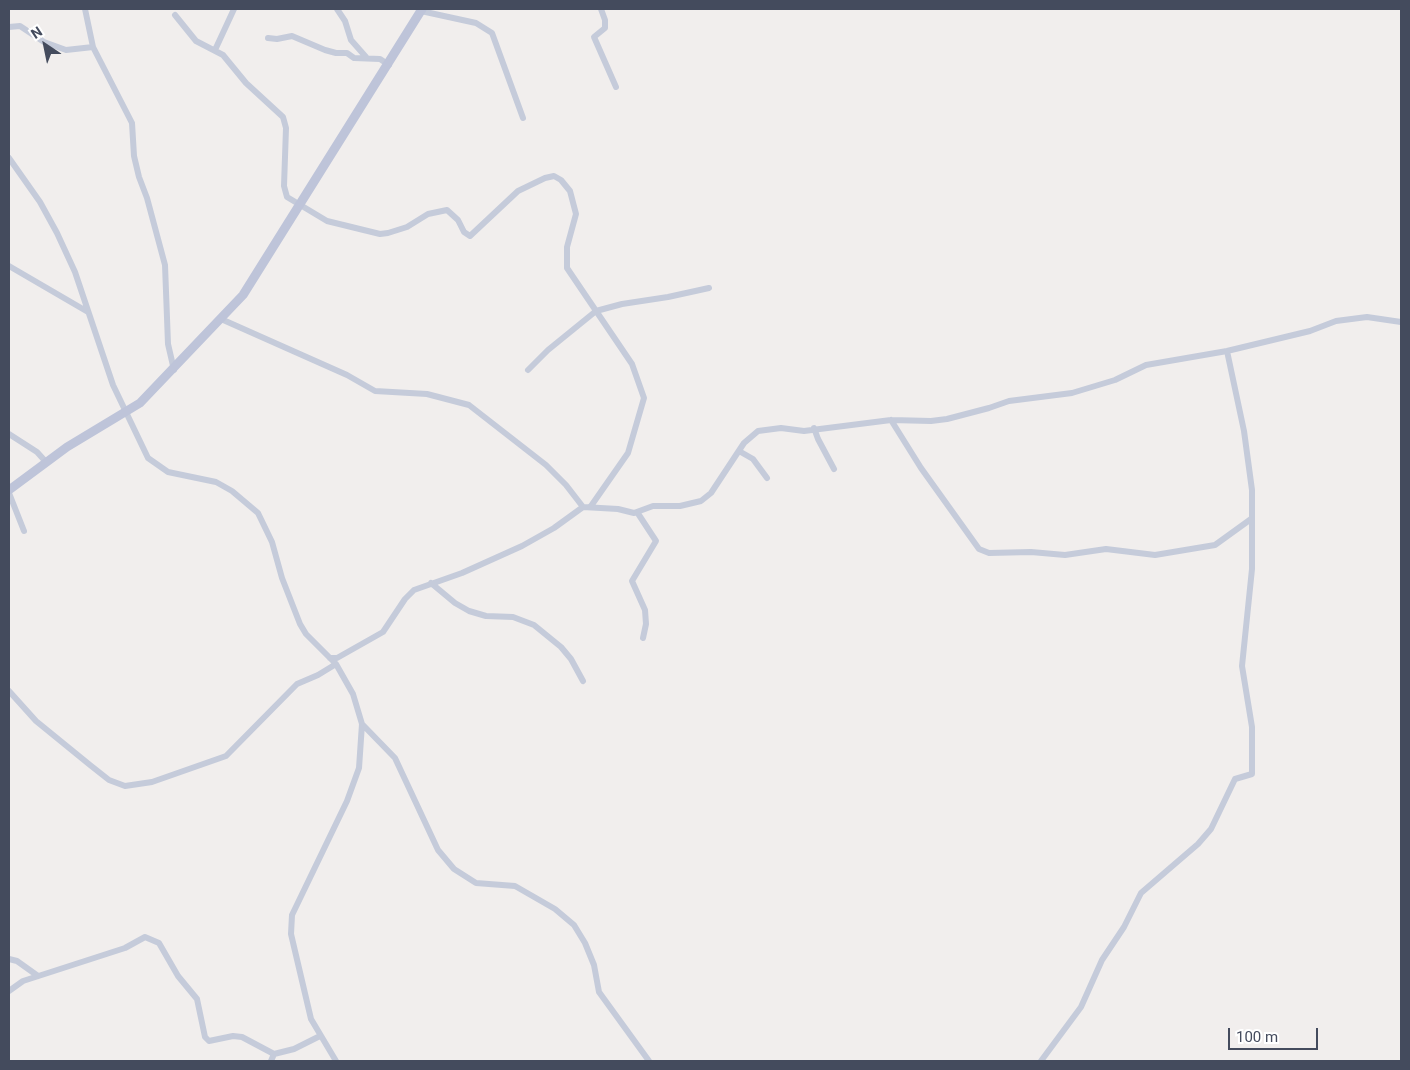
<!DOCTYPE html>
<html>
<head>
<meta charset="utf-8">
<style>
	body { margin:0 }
	#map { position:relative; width:1410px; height:1070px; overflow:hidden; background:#f1eeed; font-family:Roboto,sans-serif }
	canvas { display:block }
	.frame { position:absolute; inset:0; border:10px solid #444b5d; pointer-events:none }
	.north { position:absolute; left:20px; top:20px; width:50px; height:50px; -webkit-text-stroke:4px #fff; paint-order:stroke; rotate:326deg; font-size:14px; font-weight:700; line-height:20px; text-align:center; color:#444b5d }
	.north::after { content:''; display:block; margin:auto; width:18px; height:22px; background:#444b5d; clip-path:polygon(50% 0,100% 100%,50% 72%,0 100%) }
	.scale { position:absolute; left:1228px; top:1028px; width:90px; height:22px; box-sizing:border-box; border:2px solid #444b5d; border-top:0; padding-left:6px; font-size:15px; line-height:18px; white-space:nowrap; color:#444b5d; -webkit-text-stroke:4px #fff; paint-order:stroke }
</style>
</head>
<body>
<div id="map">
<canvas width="1410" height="1070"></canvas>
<div class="frame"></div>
<div class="north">N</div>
<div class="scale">100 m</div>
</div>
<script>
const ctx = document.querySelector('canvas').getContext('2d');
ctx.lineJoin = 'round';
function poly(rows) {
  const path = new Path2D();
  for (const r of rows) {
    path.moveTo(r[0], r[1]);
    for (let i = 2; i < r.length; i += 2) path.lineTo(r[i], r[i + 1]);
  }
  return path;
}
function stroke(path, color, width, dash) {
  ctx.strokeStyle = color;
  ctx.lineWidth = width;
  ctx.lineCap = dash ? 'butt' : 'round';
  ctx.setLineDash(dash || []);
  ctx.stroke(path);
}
stroke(poly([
	[85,9,93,47,132,123,134,156,139,177,147,198,165,265,168,344,174,370],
	[337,9,345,21,351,40,366,57],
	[601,9,605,20,605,28,594,37,616,87],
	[421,11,476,23,492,33,523,118],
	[175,15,196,41,223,55,246,83,283,117,286,128,284,186,287,197,327,221,380,234,388,233,407,227,428,214,447,210,458,220,464,232,470,236,518,191,545,178,554,176,561,180,570,191,576,214,567,247,567,268,632,364,644,398,628,453,591,506],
	[9,27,20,26,44,42,66,50,93,47],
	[268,38,277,39,292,36,325,50,336,53,347,53,354,58,380,59,389,65],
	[215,50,234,9],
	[9,158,40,202,57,233,75,272,113,385,148,458,168,472,216,482,232,491,258,513,272,542,282,578,300,624,306,634,336,664,353,694,362,724,395,758,438,850,454,869,476,883,515,886,555,909,574,925,585,943,594,965,599,992,649,1061],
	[9,266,88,312],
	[221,319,347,375,375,391,427,394,469,405,546,465,566,485,583,507],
	[528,370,548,350,596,311,622,304,668,297,709,288],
	[891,420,921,468,979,549,989,553,1031,552,1065,555,1106,549,1155,555,1215,545,1251,519],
	[814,428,818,439,834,469],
	[9,434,37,452,46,462],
	[739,451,753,459,767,478],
	[9,493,24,531],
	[637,512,656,541,632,581,645,610,646,624,643,638],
	[431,583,455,603,469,611,486,616,513,617,534,625,561,647,571,659,583,681],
	[330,658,337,658,383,632,405,599,414,590,462,573,522,546,554,528,583,507,618,509,634,513,653,506,680,506,701,501,711,493,744,443,758,431,781,428,804,431,891,420,931,421,947,419,989,408,1009,401,1072,393,1115,380,1146,365,1227,351,1310,331,1336,321,1367,317,1401,322],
	[9,691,36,721,90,765,109,780,125,786,152,782,226,756,297,684,318,675,336,664],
	[9,959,17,961,38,976],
	[9,991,23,981,125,948,145,937,159,943,178,976,197,999,205,1037,209,1041,233,1036,242,1037,274,1054],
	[271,1061,274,1054,294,1049,320,1036],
	[336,1061,311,1019,291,934,292,915,347,801,359,768,362,724],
	[1041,1061,1081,1007,1102,960,1124,927,1141,893,1198,844,1211,829,1235,779,1252,774,1252,727,1242,666,1252,569,1252,490,1244,431,1227,351]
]), '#c5cbda', 6);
stroke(poly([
	[9,490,67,447,140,403,243,295,422,9]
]), '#bec4d9', 9);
</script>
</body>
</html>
